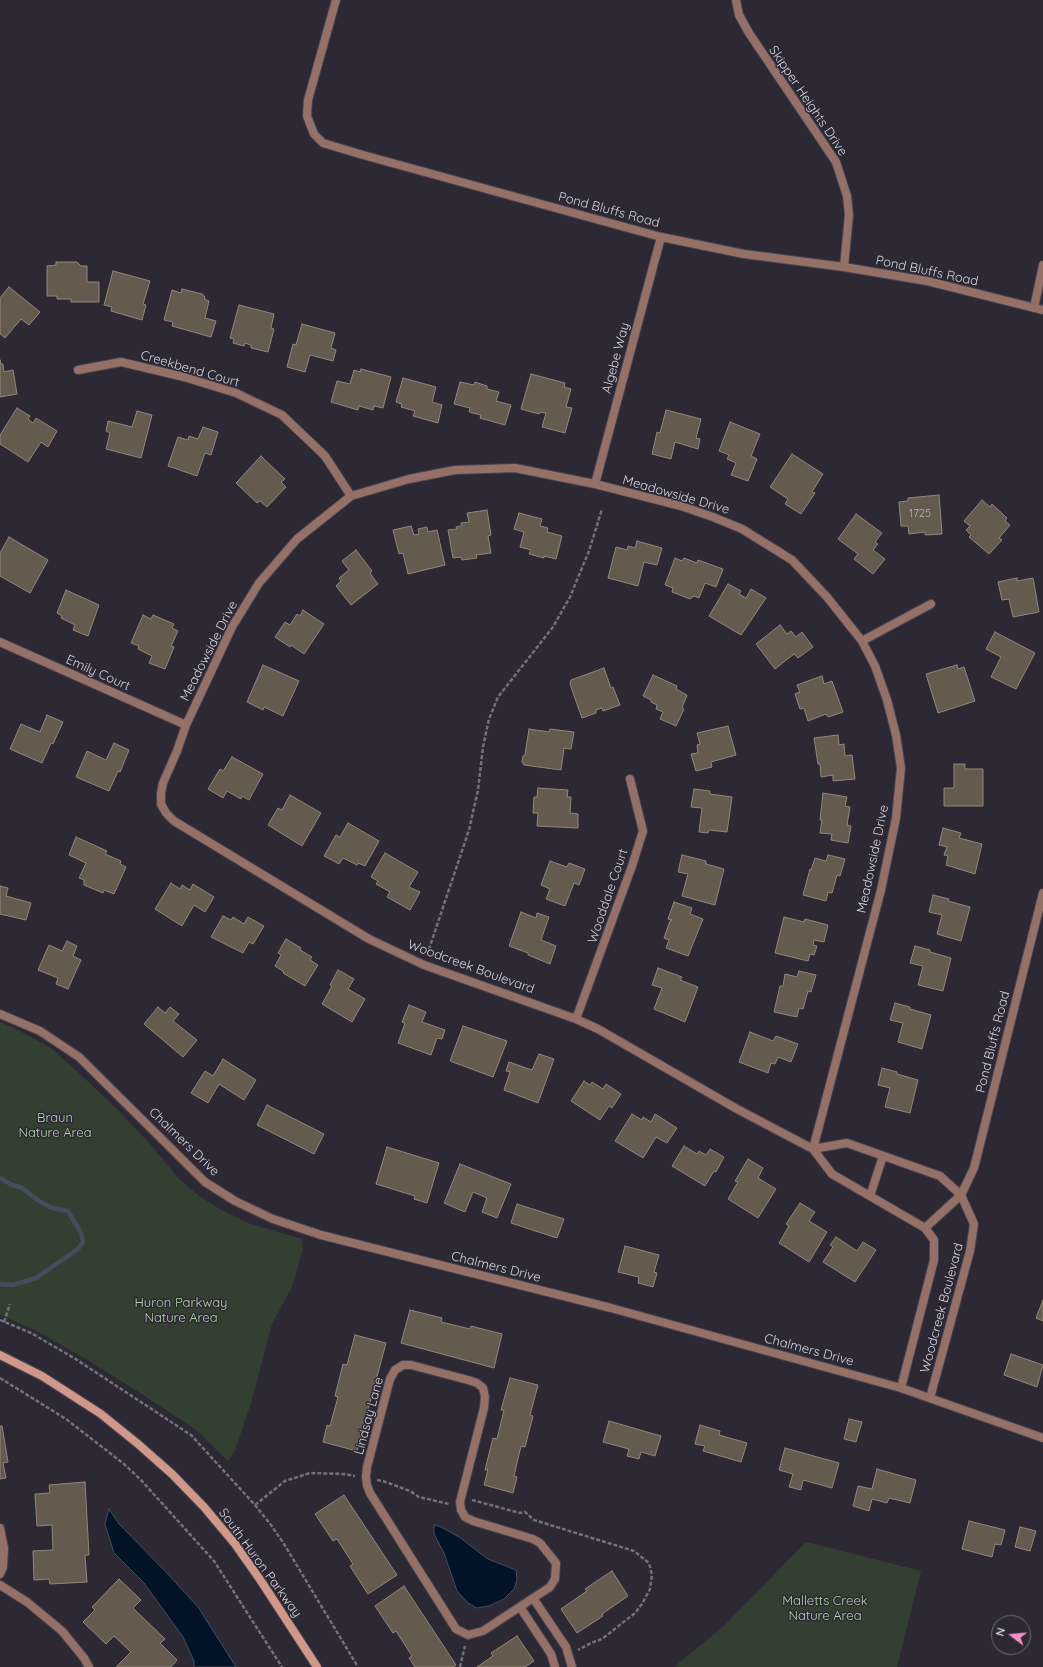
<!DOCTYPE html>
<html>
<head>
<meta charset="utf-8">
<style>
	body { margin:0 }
	#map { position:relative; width:1043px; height:1667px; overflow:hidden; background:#2c2935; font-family:Quicksand,sans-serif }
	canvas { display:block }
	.north { position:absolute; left:991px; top:1615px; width:40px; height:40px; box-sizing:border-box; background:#2c2935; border:1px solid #6f6d77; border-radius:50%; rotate:286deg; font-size:11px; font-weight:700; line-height:16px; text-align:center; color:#d4d3db }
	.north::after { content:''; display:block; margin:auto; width:14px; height:18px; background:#fa8fc8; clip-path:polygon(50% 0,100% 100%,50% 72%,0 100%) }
</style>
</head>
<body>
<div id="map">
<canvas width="1043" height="1667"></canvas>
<div class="north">N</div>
</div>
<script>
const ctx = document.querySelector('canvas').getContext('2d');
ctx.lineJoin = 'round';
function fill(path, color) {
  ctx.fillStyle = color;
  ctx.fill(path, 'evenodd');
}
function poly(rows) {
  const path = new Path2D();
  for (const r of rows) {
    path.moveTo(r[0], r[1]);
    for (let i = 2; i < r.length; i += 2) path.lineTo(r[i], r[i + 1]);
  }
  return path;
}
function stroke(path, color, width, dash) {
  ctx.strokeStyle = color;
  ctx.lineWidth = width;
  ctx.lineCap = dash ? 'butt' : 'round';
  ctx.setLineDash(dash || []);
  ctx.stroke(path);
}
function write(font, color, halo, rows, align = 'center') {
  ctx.font = font + ' Quicksand,sans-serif';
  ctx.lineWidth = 3;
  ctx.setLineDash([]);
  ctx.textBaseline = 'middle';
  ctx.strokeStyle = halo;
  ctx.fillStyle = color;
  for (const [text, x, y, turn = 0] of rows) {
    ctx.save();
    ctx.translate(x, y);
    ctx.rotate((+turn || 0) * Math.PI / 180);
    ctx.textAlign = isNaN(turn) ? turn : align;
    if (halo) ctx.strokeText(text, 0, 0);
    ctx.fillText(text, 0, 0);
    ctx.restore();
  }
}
fill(poly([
	[0,1022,16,1029,51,1048,79,1073,117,1109,151,1145,179,1179,199,1196,223,1211,248,1223,302,1239,303,1249,292,1287,272,1324,251,1403,235,1450,228,1461,195,1429,134,1389,86,1359,37,1331,0,1315],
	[806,1542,921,1571,897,1667,674,1667,723,1627]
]), '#334031');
const water = poly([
	[109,1509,119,1524,166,1572,198,1607,236,1667,194,1667,194,1661,183,1637,144,1583,114,1553,105,1524,109,1509],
	[434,1525,441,1527,459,1537,488,1559,516,1570,517,1580,514,1589,504,1599,489,1606,477,1608,468,1603,457,1591,444,1553,434,1534,434,1525]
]);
fill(water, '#031327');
stroke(water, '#424d5d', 1);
stroke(poly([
	[0,1178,12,1185,22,1188,39,1201,52,1208,68,1211,81,1233,83,1242,78,1249,36,1278,13,1285,0,1284]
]), '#424d5d', 4.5);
const building = poly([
	[56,262,77,262,81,266,87,266,87,282,99,282,99,302,71,302,71,299,57,299,57,296,47,296,47,266,56,265,56,262],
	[113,271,150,281,143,304,146,305,142,320,111,311,112,307,104,305,113,271],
	[9,287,40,312,29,325,21,319,5,338,0,334,0,298,9,287],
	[182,289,202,294,205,297,204,299,209,301,205,318,216,321,211,337,172,326,173,322,164,320,172,290,181,293,182,289],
	[239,305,274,314,271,328,274,329,268,352,251,348,251,345,245,343,244,346,233,343,234,339,230,338,239,305],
	[302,324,335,333,331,348,336,350,333,361,310,355,305,372,287,367,293,344,296,345,302,324],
	[0,360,1,364,3,364,4,372,13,370,17,394,0,397,0,360],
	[361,369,391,377,383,408,374,406,373,410,359,406,358,410,331,402,337,381,350,384,354,370,360,372,361,369],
	[531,374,565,383,564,387,571,389,566,407,572,408,565,433,542,427,546,413,540,412,539,414,521,409,531,374],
	[403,378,436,387,432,402,442,405,438,423,413,416,415,411,401,407,402,404,396,402,403,378],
	[460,382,474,385,475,382,487,386,487,389,499,392,496,401,511,405,505,425,480,418,481,415,469,412,470,408,454,404,460,382],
	[17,408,30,416,28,419,33,423,36,418,57,431,48,447,41,442,28,462,0,444,0,435,17,408],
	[666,410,701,419,696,438,700,439,698,449,675,442,671,459,652,454,657,432,660,433,666,410],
	[137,411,152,415,141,458,106,449,110,433,106,431,108,421,132,427,137,411],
	[730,422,760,434,751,456,757,459,748,481,731,475,736,463,727,459,729,455,719,451,730,422],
	[203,427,218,432,211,455,205,453,197,476,168,466,178,437,188,440,189,436,198,439,203,427],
	[792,454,823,474,812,492,815,493,801,514,785,504,788,499,770,487,792,454],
	[261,456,285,479,281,482,286,487,267,507,260,501,257,503,236,483,261,456],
	[939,495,942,534,925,535,925,532,909,534,908,526,901,526,899,502,908,501,908,498,939,495],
	[982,500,990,507,992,504,1007,518,1005,521,1010,525,999,538,1002,540,989,554,969,537,971,535,966,530,970,526,964,521,982,500],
	[487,510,491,535,488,536,491,553,476,555,477,558,462,560,461,557,453,558,448,530,457,529,456,527,461,526,461,523,469,522,467,513,487,510],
	[519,513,542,519,540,526,548,528,547,532,562,536,556,559,544,556,544,558,529,554,531,550,520,547,524,532,514,529,519,513],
	[856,514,882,533,875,542,878,544,873,550,885,559,873,574,854,559,858,554,838,539,856,514],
	[411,526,414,535,419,534,418,529,427,527,428,532,437,530,445,565,408,574,403,553,399,554,393,530,411,526],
	[9,537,48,560,30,593,0,576,0,553,9,537],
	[637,541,662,548,657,565,644,562,638,586,608,578,616,547,627,550,628,546,635,548,637,541],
	[356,550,372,571,370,573,378,584,351,605,336,586,341,581,339,578,349,570,342,561,356,550],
	[675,558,682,561,684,558,697,563,698,560,723,569,716,587,705,583,699,598,694,596,690,599,672,592,673,588,665,585,675,558],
	[1017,578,1017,581,1033,578,1039,612,1013,617,1009,599,1002,600,998,582,1017,578],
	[728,584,741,591,739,594,746,598,751,589,766,598,741,635,709,616,728,584],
	[66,590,99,605,88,636,73,630,75,625,61,618,62,616,57,613,66,590],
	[303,610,324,624,304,654,291,645,290,647,275,637,285,622,290,625,297,614,300,616,303,610],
	[143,615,151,619,153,615,174,624,172,628,178,631,171,646,174,647,165,669,149,663,152,656,138,649,139,646,131,643,143,615],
	[780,625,787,634,791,631,796,637,802,632,813,647,798,658,794,654,775,669,756,644,780,625],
	[995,632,1035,653,1016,689,991,677,1001,657,986,649,995,632],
	[263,665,299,681,283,716,264,707,263,710,247,702,263,665],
	[957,665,958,669,964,667,975,701,938,713,926,674,957,665],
	[604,668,611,688,613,687,620,705,603,711,602,708,596,710,596,713,582,718,570,684,571,680,604,668],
	[653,675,677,686,676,689,687,695,682,708,684,709,676,726,660,719,663,712,656,709,657,705,651,702,651,700,643,696,653,675],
	[822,676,824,684,832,681,843,712,828,717,826,714,808,721,804,708,800,709,795,694,800,692,797,685,822,676],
	[47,715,63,722,53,744,51,743,42,763,10,749,21,724,40,732,47,715],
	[728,726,736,755,711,762,712,767,696,771,691,754,698,753,697,745,700,744,697,733,728,726],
	[529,729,549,732,550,729,574,732,571,749,564,748,561,770,524,765,522,762,523,756,525,755,529,729],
	[838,735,839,745,844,744,845,756,852,755,855,779,833,781,833,775,821,777,820,764,818,764,814,738,838,735],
	[114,743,129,750,120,772,118,771,109,791,76,777,87,751,106,760,114,743],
	[232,757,263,774,249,800,242,796,241,799,227,791,223,798,208,789,220,769,223,771,232,757],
	[954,764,965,764,965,769,983,769,983,806,944,806,944,788,954,788,954,764],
	[538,788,568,790,567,797,571,797,570,813,578,814,578,828,537,826,538,813,533,813,534,797,537,797,538,788],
	[694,789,710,791,710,794,732,797,727,832,709,830,708,833,699,832,702,808,691,807,694,789],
	[823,793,847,797,845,806,850,807,847,825,851,826,848,843,831,840,832,834,820,833,822,820,820,820,823,793],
	[290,795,321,813,302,846,268,825,278,808,282,810,290,795],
	[348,823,379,841,365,866,358,863,357,865,343,858,339,864,324,856,336,835,340,837,348,823],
	[943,828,961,833,959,838,982,844,975,874,946,865,948,856,944,855,947,847,939,845,943,828],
	[76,837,107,851,105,854,121,861,120,864,126,867,114,894,104,890,103,893,84,885,84,880,79,878,86,863,69,855,76,837],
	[385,853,418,872,409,887,420,892,410,910,387,897,390,892,376,884,378,881,371,877,385,853],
	[682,855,706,861,706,864,724,869,715,905,682,896,688,874,678,872,682,855],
	[828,855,845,859,840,876,837,875,832,893,828,892,826,901,803,895,810,869,811,870,815,858,826,861,828,855],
	[550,861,567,867,569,863,585,869,579,885,574,883,565,906,546,899,550,889,541,885,550,861],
	[171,883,180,889,182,885,190,890,193,884,214,897,205,912,194,905,182,926,155,909,171,883],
	[0,886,8,888,6,896,31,903,26,920,0,914,0,886],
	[933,895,949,899,948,901,970,907,961,941,937,934,942,915,929,912,933,895],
	[674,902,692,908,690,914,703,919,688,956,666,948,669,940,664,938,670,921,672,920,668,919,674,902],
	[521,912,536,918,537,913,549,917,541,940,556,946,550,964,528,955,528,953,509,946,521,912],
	[223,916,231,920,233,917,244,924,248,917,264,926,253,944,249,942,243,953,211,937,223,916],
	[784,917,804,922,805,919,828,925,824,942,814,940,813,945,817,946,814,955,810,954,808,961,775,953,784,917],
	[286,939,301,948,300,950,312,957,310,960,318,965,305,986,283,973,284,972,275,966,281,955,278,953,286,939],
	[67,941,77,946,73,956,81,960,68,989,56,984,58,978,38,970,49,945,62,951,67,941],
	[915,946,930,950,930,952,951,958,943,991,918,985,923,966,910,963,915,946],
	[658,968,682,977,680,980,698,987,685,1022,654,1009,662,988,652,985,658,968],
	[338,970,354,979,348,989,365,999,352,1022,322,1004,332,986,330,985,338,970],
	[799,971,816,975,811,992,808,991,803,1009,799,1008,797,1017,774,1012,780,986,783,986,785,974,797,977,799,971],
	[895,1003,910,1007,910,1009,931,1015,922,1049,898,1042,903,1023,890,1020,895,1003],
	[409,1005,426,1012,422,1022,445,1030,442,1039,437,1038,431,1055,398,1043,405,1023,402,1022,409,1005],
	[158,1007,165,1013,170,1007,179,1014,173,1021,197,1040,183,1057,144,1024,158,1007],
	[463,1026,507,1041,493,1077,450,1061,463,1026],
	[750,1032,773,1041,776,1036,798,1044,791,1062,778,1057,775,1064,771,1063,768,1073,739,1062,750,1032],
	[539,1054,554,1059,538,1103,504,1090,510,1072,506,1071,509,1062,532,1070,539,1054],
	[223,1059,256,1080,244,1100,219,1084,208,1103,191,1093,205,1071,213,1076,223,1059],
	[882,1068,897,1072,897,1074,918,1080,910,1113,885,1107,890,1088,878,1085,882,1068],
	[584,1081,590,1085,592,1082,603,1089,606,1084,621,1094,612,1108,609,1106,600,1120,571,1101,584,1081],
	[267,1105,324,1134,314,1154,257,1125,267,1105],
	[632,1114,642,1120,643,1117,651,1122,655,1114,677,1128,667,1143,656,1137,643,1158,615,1141,632,1114],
	[684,1146,697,1154,699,1151,706,1155,710,1149,724,1157,716,1172,714,1171,705,1186,672,1166,684,1146],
	[387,1147,439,1163,427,1203,414,1199,415,1196,376,1184,387,1147],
	[748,1159,763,1168,758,1178,776,1189,758,1218,728,1199,738,1182,735,1181,748,1159],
	[460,1164,511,1184,497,1218,482,1212,487,1198,473,1192,465,1212,444,1203,460,1164],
	[800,1203,815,1212,809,1221,827,1232,809,1262,779,1243,789,1226,786,1224,800,1203],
	[517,1204,564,1219,557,1238,511,1223,517,1204],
	[836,1237,857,1251,863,1242,876,1250,855,1282,823,1262,833,1247,830,1245,836,1237],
	[625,1246,659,1255,654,1272,657,1273,653,1287,638,1283,639,1277,618,1272,625,1246],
	[1043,1300,1043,1321,1036,1318,1043,1300],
	[410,1310,442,1318,441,1322,470,1329,471,1326,502,1334,494,1368,401,1343,410,1310],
	[355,1335,386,1343,357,1451,323,1442,327,1425,330,1426,338,1397,335,1396,343,1364,347,1365,355,1335],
	[1011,1354,1043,1365,1037,1387,1004,1375,1011,1354],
	[510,1378,538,1385,530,1415,533,1416,525,1447,521,1446,514,1476,517,1477,513,1493,484,1485,488,1470,485,1470,493,1438,497,1439,504,1410,501,1410,510,1378],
	[849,1419,862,1422,856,1442,844,1439,849,1419],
	[609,1421,661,1436,655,1456,641,1452,639,1459,627,1456,629,1449,603,1442,609,1421],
	[700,1425,720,1431,719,1435,747,1443,741,1462,703,1451,705,1446,695,1444,700,1425],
	[0,1426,2,1426,8,1462,3,1463,6,1478,0,1479,0,1426],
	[785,1448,839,1463,832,1488,803,1480,801,1490,789,1487,793,1474,779,1470,785,1448],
	[877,1469,916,1480,910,1503,889,1498,887,1503,872,1499,869,1511,853,1506,858,1486,872,1489,877,1469],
	[85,1482,89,1555,85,1555,87,1582,50,1584,49,1579,34,1580,33,1551,53,1550,52,1525,37,1526,35,1494,50,1493,49,1485,85,1482],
	[344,1495,397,1575,368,1594,350,1566,353,1564,337,1539,333,1541,315,1514,344,1495],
	[969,1521,1005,1530,1001,1545,995,1544,992,1557,962,1549,969,1521],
	[1020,1527,1036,1531,1030,1551,1015,1547,1020,1527],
	[612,1571,628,1596,602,1614,603,1616,577,1633,561,1609,587,1591,585,1589,612,1571],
	[119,1579,141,1600,133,1608,165,1639,160,1643,177,1660,171,1667,116,1667,131,1652,114,1636,106,1644,83,1622,95,1610,92,1607,119,1579],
	[404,1586,456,1665,453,1667,415,1667,409,1658,412,1656,396,1631,393,1633,375,1606,404,1586],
	[517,1636,534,1661,525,1667,477,1667,493,1656,491,1653,517,1636]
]);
fill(building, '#645a4e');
stroke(building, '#93877b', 1);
const minor = poly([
	[336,0,308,100,307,116,314,134,323,143,363,155,661,237,744,254,844,267,927,281,1043,310],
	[736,0,739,15,749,33,836,162,847,196,849,215,844,267],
	[1034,308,1043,265],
	[78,370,121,362,184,377,236,393,282,415,325,456,351,496],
	[595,484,661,237],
	[862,641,931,604],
	[0,642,186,725],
	[0,1014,40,1031,79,1057,205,1182,235,1201,273,1219,321,1235,611,1308,901,1388,1043,1438],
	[576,1019,632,866,643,831,630,779],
	[813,1149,881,890,896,818,901,768,896,735,887,700,875,666,862,641,827,597,792,560,742,529,713,517,681,506,595,484,515,468,455,470,409,479,351,496,297,539,259,583,232,627,186,725,177,751,163,783,161,793,161,804,166,813,174,821,369,939,424,965,576,1019,598,1029,737,1109,813,1149,832,1174,925,1228,934,1240,934,1260,901,1388],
	[813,1149,847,1143,940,1176,961,1195,974,1224,970,1251,930,1398],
	[870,1196,883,1156],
	[925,1228,961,1195,974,1168,1043,893],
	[403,1365,411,1365,468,1380,477,1383,483,1388,485,1397,484,1408,460,1502,461,1510,465,1517,473,1521,533,1539,540,1543,556,1563,555,1579,550,1587,483,1631,468,1635,456,1629,370,1493,367,1485,366,1477,367,1467,390,1379,395,1370,403,1365],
	[0,1528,4,1548,3,1567,0,1574],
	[0,1585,27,1602,62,1631,84,1658,89,1667],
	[533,1598,566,1647,572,1667],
	[520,1607,551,1654,555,1667]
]);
const secondary = poly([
	[0,1355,42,1376,101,1414,138,1444,172,1474,204,1507,235,1544,261,1581,317,1667]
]);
stroke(minor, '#474450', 10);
stroke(secondary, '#474450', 10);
stroke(poly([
	[427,955,469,830,478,790,483,747,489,719,498,697,553,627,570,597,589,551,602,509],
	[0,1320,31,1333,74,1358,191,1435,255,1505,271,1525,284,1544,358,1667],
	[4,1322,10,1304],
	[0,1378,66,1419,124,1464,141,1480,214,1561,282,1667],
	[377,1480,383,1481,410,1491,419,1497,449,1504],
	[472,1500,520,1513,525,1512,534,1520,634,1551,649,1563,652,1575,650,1589,642,1604,635,1613,602,1639,591,1643,578,1650],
	[255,1505,285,1481,310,1473,344,1474,355,1476],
	[460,1667,465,1646]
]), '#73717b', 2.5, [4, 2]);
stroke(minor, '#957067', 8);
stroke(secondary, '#d19789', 8);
write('11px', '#b8b5b8', null, [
	["1725",920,514]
]);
write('13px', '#d4d3db', '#2c2935', [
	["Skipper Heights Drive",808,101,56],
	["Pond Bluffs Road",609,210,15],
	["Pond Bluffs Road",927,271,12],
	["Algebe Way",616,358,-75],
	["Creekbend Court",190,369,16],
	["Meadowside Drive",676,495,16],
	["Meadowside Drive",209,651,-63],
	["Emily Court",98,673,24],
	["Meadowside Drive",873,859,-78],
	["Wooddale Court",608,896,-71],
	["Woodcreek Boulevard",471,967,20],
	["Pond Bluffs Road",993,1042,-76],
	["Chalmers Drive",184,1142,44],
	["Chalmers Drive",496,1267,14],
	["Woodcreek Boulevard",942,1308,-75],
	["Chalmers Drive",809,1350,15],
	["Lindsay Lane",369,1416,-75],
	["South Huron Parkway",260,1563,54]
]);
write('13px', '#b0d8a8', '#2c2935', [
	["Braun",55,1118],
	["Nature Area",55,1133],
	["Huron Parkway",181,1303],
	["Nature Area",181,1318],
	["Malletts Creek",825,1601],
	["Nature Area",825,1616]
]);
</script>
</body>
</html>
